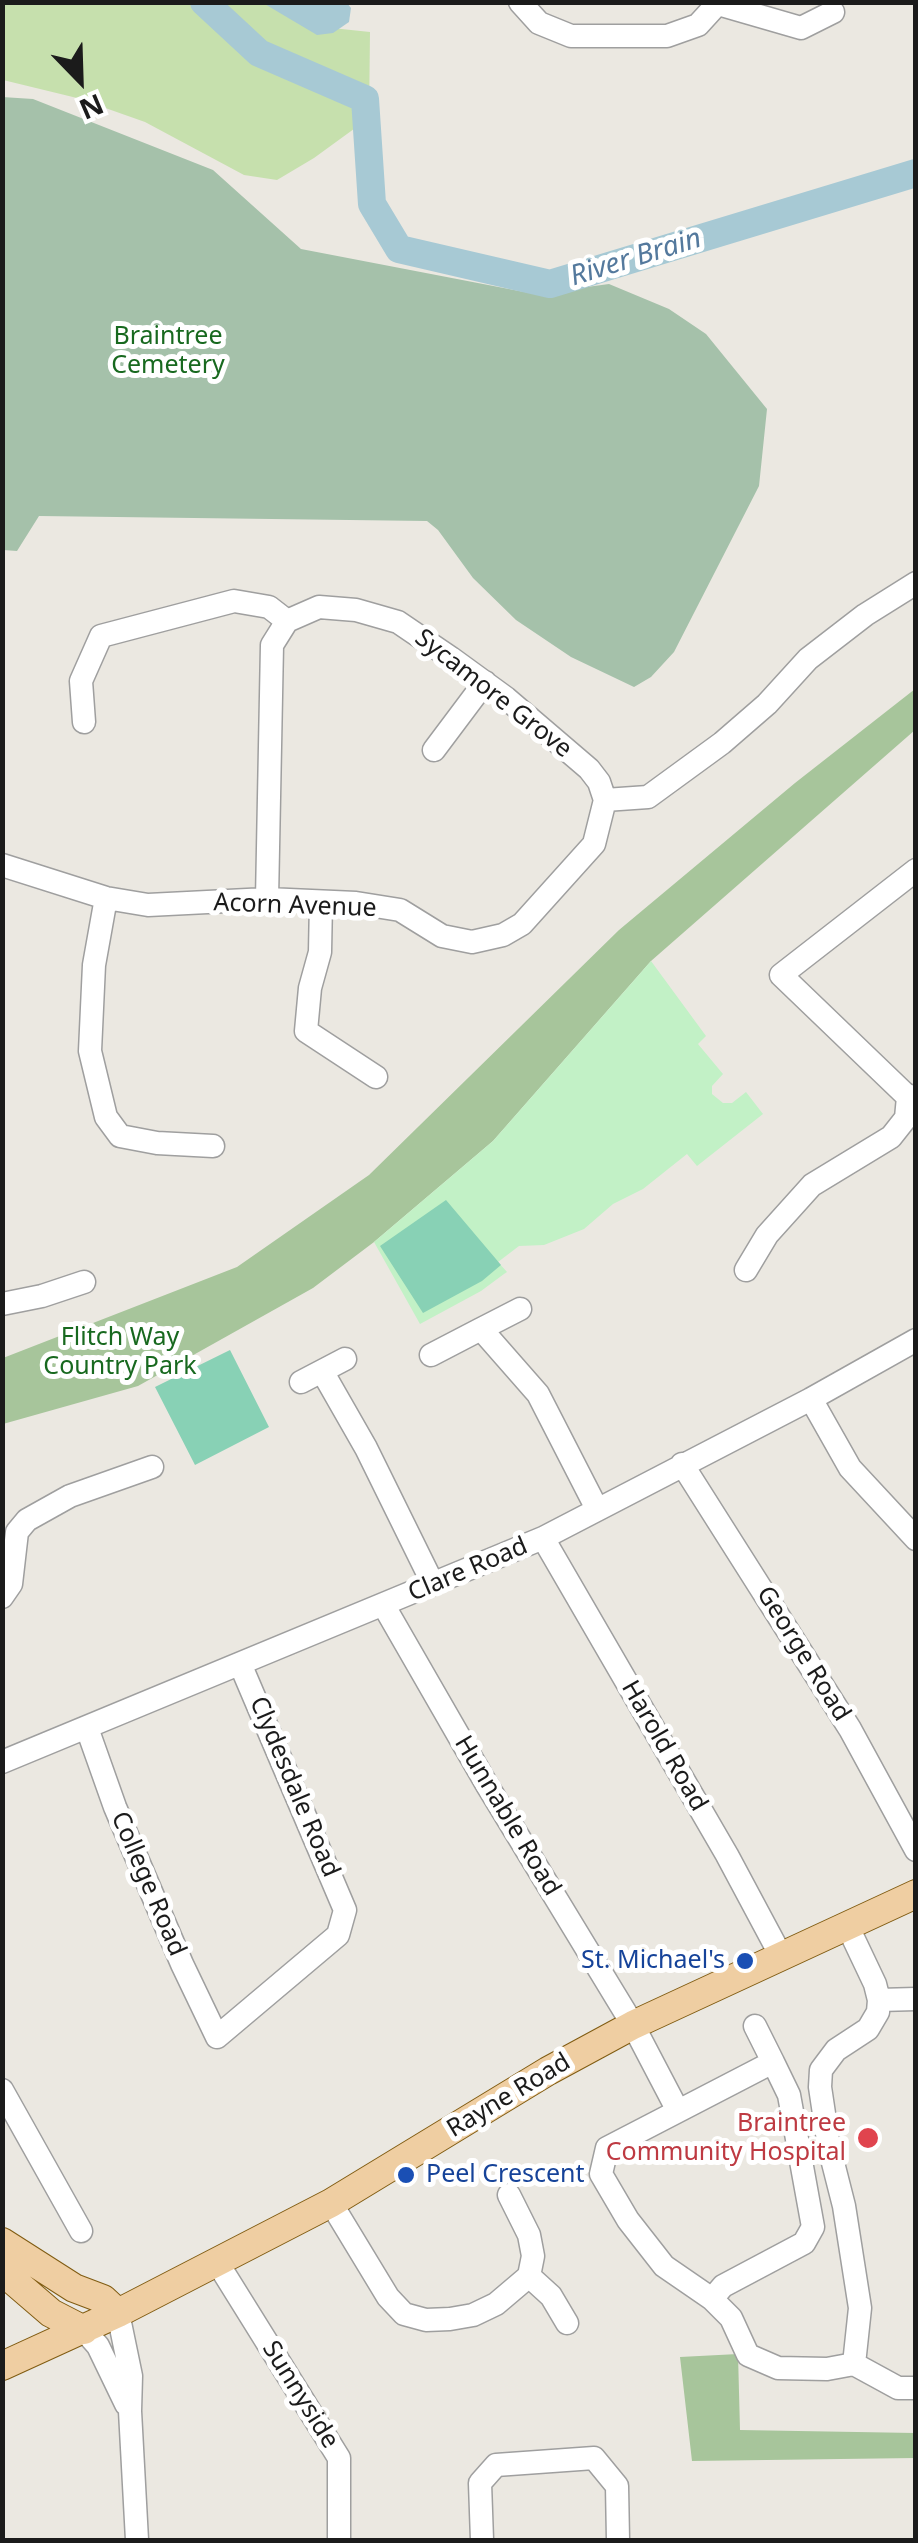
<!DOCTYPE html>
<html>
<head>
<meta charset="utf-8">
<style>
	body { margin:0 }
	#map { position:relative; width:918px; height:2543px; overflow:hidden; background:#ebe8e1; font-family:"Noto Sans",sans-serif }
	canvas { display:block }
	.frame { position:absolute; inset:0; border:5px solid #1b1b1b; pointer-events:none }
	.north { position:absolute; left:30px; top:30px; width:100px; height:100px; -webkit-text-stroke:8px #fff; paint-order:stroke; rotate:157deg; font-size:28px; font-weight:700; line-height:40px; text-align:center; color:#1b1b1b }
	.north::after { content:''; display:block; margin:auto; width:35px; height:45px; background:#1b1b1b; clip-path:polygon(50% 0,100% 100%,50% 72%,0 100%) }
</style>
</head>
<body>
<div id="map">
<canvas width="918" height="2543"></canvas>
<div class="frame"></div>
<div class="north">N</div>
</div>
<script>
const ctx = document.querySelector('canvas').getContext('2d');
ctx.lineJoin = 'round';
function fill(path, color) {
  ctx.fillStyle = color;
  ctx.fill(path, 'evenodd');
}
function poly(rows) {
  const path = new Path2D();
  for (const r of rows) {
    path.moveTo(r[0], r[1]);
    for (let i = 2; i < r.length; i += 2) path.lineTo(r[i], r[i + 1]);
  }
  return path;
}
function stroke(path, color, width, dash) {
  ctx.strokeStyle = color;
  ctx.lineWidth = width;
  ctx.lineCap = dash ? 'butt' : 'round';
  ctx.setLineDash(dash || []);
  ctx.stroke(path);
}
function write(font, color, halo, rows, align = 'center') {
  ctx.font = font + ' "Noto Sans",sans-serif';
  ctx.lineWidth = 10;
  ctx.setLineDash([]);
  ctx.textBaseline = 'middle';
  ctx.strokeStyle = halo;
  ctx.fillStyle = color;
  for (const [text, x, y, turn = 0] of rows) {
    ctx.save();
    ctx.translate(x, y);
    ctx.rotate((+turn || 0) * Math.PI / 180);
    ctx.textAlign = isNaN(turn) ? turn : align;
    if (halo) ctx.strokeText(text, 0, 0);
    ctx.fillText(text, 0, 0);
    ctx.restore();
  }
}
fill(poly([
	[3,3,279,3,332,28,370,32,369,118,314,158,277,180,244,175,145,122,77,98,3,80]
]), '#c6e0ad');
fill(poly([
	[915,689,915,730,651,961,493,1141,374,1242,313,1288,138,1386,3,1424,3,1358,237,1267,369,1175,619,930,795,783],
	[738,2354,740,2430,915,2433,915,2458,692,2461,680,2357]
]), '#a7c59b');
fill(poly([
	[2,97,33,99,213,170,301,249,535,294,609,284,669,309,706,334,767,409,759,486,674,652,651,677,634,687,571,657,516,620,473,578,438,530,427,521,39,516,17,551,3,550]
]), '#a5c1aa');
fill(poly([
	[651,961,706,1036,698,1044,723,1074,712,1086,712,1094,723,1103,732,1103,746,1092,763,1114,697,1166,687,1154,643,1189,613,1204,584,1229,544,1245,519,1246,498,1262,507,1272,504,1274,481,1291,420,1324,374,1242,493,1141]
]), '#c2f1c6');
fill(poly([
	[446,1200,501,1265,482,1281,423,1313,380,1246],
	[230,1350,269,1427,195,1465,155,1387]
]), '#88d1b5');
fill(poly([
	[263,3,347,3,351,8,349,22,333,33,317,35]
]), '#a7c9d4');
stroke(poly([
	[204,2,259,53,365,99,372,204,399,249,550,284,916,173]
]), '#a7c9d4', 28);
const minor = poly([
	[520,2,539,23,571,36,667,36,698,25,719,2],
	[718,4,801,28,833,12],
	[84,722,81,681,101,636,234,601,269,607,287,621],
	[434,750,485,682],
	[605,800,648,797,722,743,767,704,808,659,865,615,916,583],
	[2,865,106,898,148,905,267,899,356,903,400,910,442,936,472,942,503,935,522,924,594,844,605,800,599,782,589,769,506,698,451,658,398,622,356,610,319,607,287,621,272,645,267,899],
	[916,870,781,975,908,1097,916,1096],
	[106,898,94,965,90,1051,106,1117,120,1136,157,1143,213,1146],
	[321,902,320,952,310,988,306,1031,376,1077],
	[746,1270,767,1235,812,1185,891,1137,906,1118,908,1097],
	[2,1304,42,1296,84,1282],
	[520,1309,481,1329,538,1394,597,1509],
	[431,1355,481,1329],
	[322,1371,366,1448,433,1584],
	[301,1382,345,1359],
	[811,1399,850,1468,916,1539],
	[682,1464,850,1729,916,1850],
	[543,1538,727,1855,781,1956],
	[2,1597,11,1584,17,1532,27,1520,70,1496,152,1467],
	[384,1606,487,1785,633,2025,678,2111],
	[87,1728,115,1807,182,1964,217,2037,338,1935,345,1910,241,1666],
	[2,1762,543,1538,811,1399,916,1340],
	[879,2000,916,1999],
	[755,2026,773,2062],
	[2,2090,81,2231],
	[331,2203,388,2297,404,2314,426,2320,450,2319,473,2315,496,2304,529,2276,533,2256,529,2235,509,2195],
	[217,2262,339,2458,339,2540],
	[529,2276,551,2296,567,2323],
	[712,2299,723,2286,804,2243,813,2227,789,2095,773,2062,607,2148,601,2174,628,2220,664,2266,712,2299,731,2318,748,2355,778,2368,827,2369,854,2364,860,2308,844,2206,829,2147,820,2087,821,2070,836,2050,868,2029,878,2012,879,2000,875,1984,847,1925],
	[118,2313,131,2376,130,2411,137,2540],
	[84,2330,98,2346,126,2404],
	[854,2364,898,2388,916,2388],
	[482,2540,480,2483,496,2465,594,2458,617,2486,618,2540]
]);
const major = poly([
	[2,2242,74,2288,103,2299,118,2313],
	[2,2271,51,2313,84,2330],
	[2,2366,118,2313,331,2203,548,2071,633,2025,916,1894]
]);
stroke(minor, '#9f9f9f', 25);
stroke(major, '#805c12', 30);
stroke(minor, '#fff', 22);
stroke(major, '#efcea2', 28);
for (const [x, y, r, color] of [
	[745,1961,10,"#1a4fb4"],
	[868,2138,12,"#e0444e"],
	[406,2175,10,"#1a4fb4"]
]) {
  const dot = new Path2D();
  dot.arc(x, y, r, 0, 2 * Math.PI);
  ctx.fillStyle = color;
  ctx.fill(dot);
  stroke(dot, '#fff', 4);
}
write('25px', '#18691f', '#fff', [
	["Braintree",168,337],
	["Cemetery",168,366],
	["Flitch Way",120,1338],
	["Country Park",120,1367]
]);
write('25px', '#1b1b1b', '#fff', [
	["Sycamore Grove",493,694,38],
	["Acorn Avenue",295,906,2],
	["Clare Road",468,1570,-23],
	["George Road",803,1654,58],
	["Harold Road",664,1746,60],
	["Clydesdale Road",294,1787,67],
	["Hunnable Road",507,1816,59],
	["College Road",148,1884,67],
	["Rayne Road",509,2096,-31],
	["Sunnyside",300,2395,58]
]);
write('25px', '#164399', '#fff', [
	["St. Michael's",725,1961],
	["Peel Crescent",426,2175,"left"]
], 'right');
write('25px', '#be3a42', '#fff', [
	["Braintree",846,2124],
	["Community Hospital",846,2153]
], 'right');
write('italic 28px', '#54799d', '#fff', [
	["River Brain",636,258,-17]
]);
</script>
</body>
</html>
